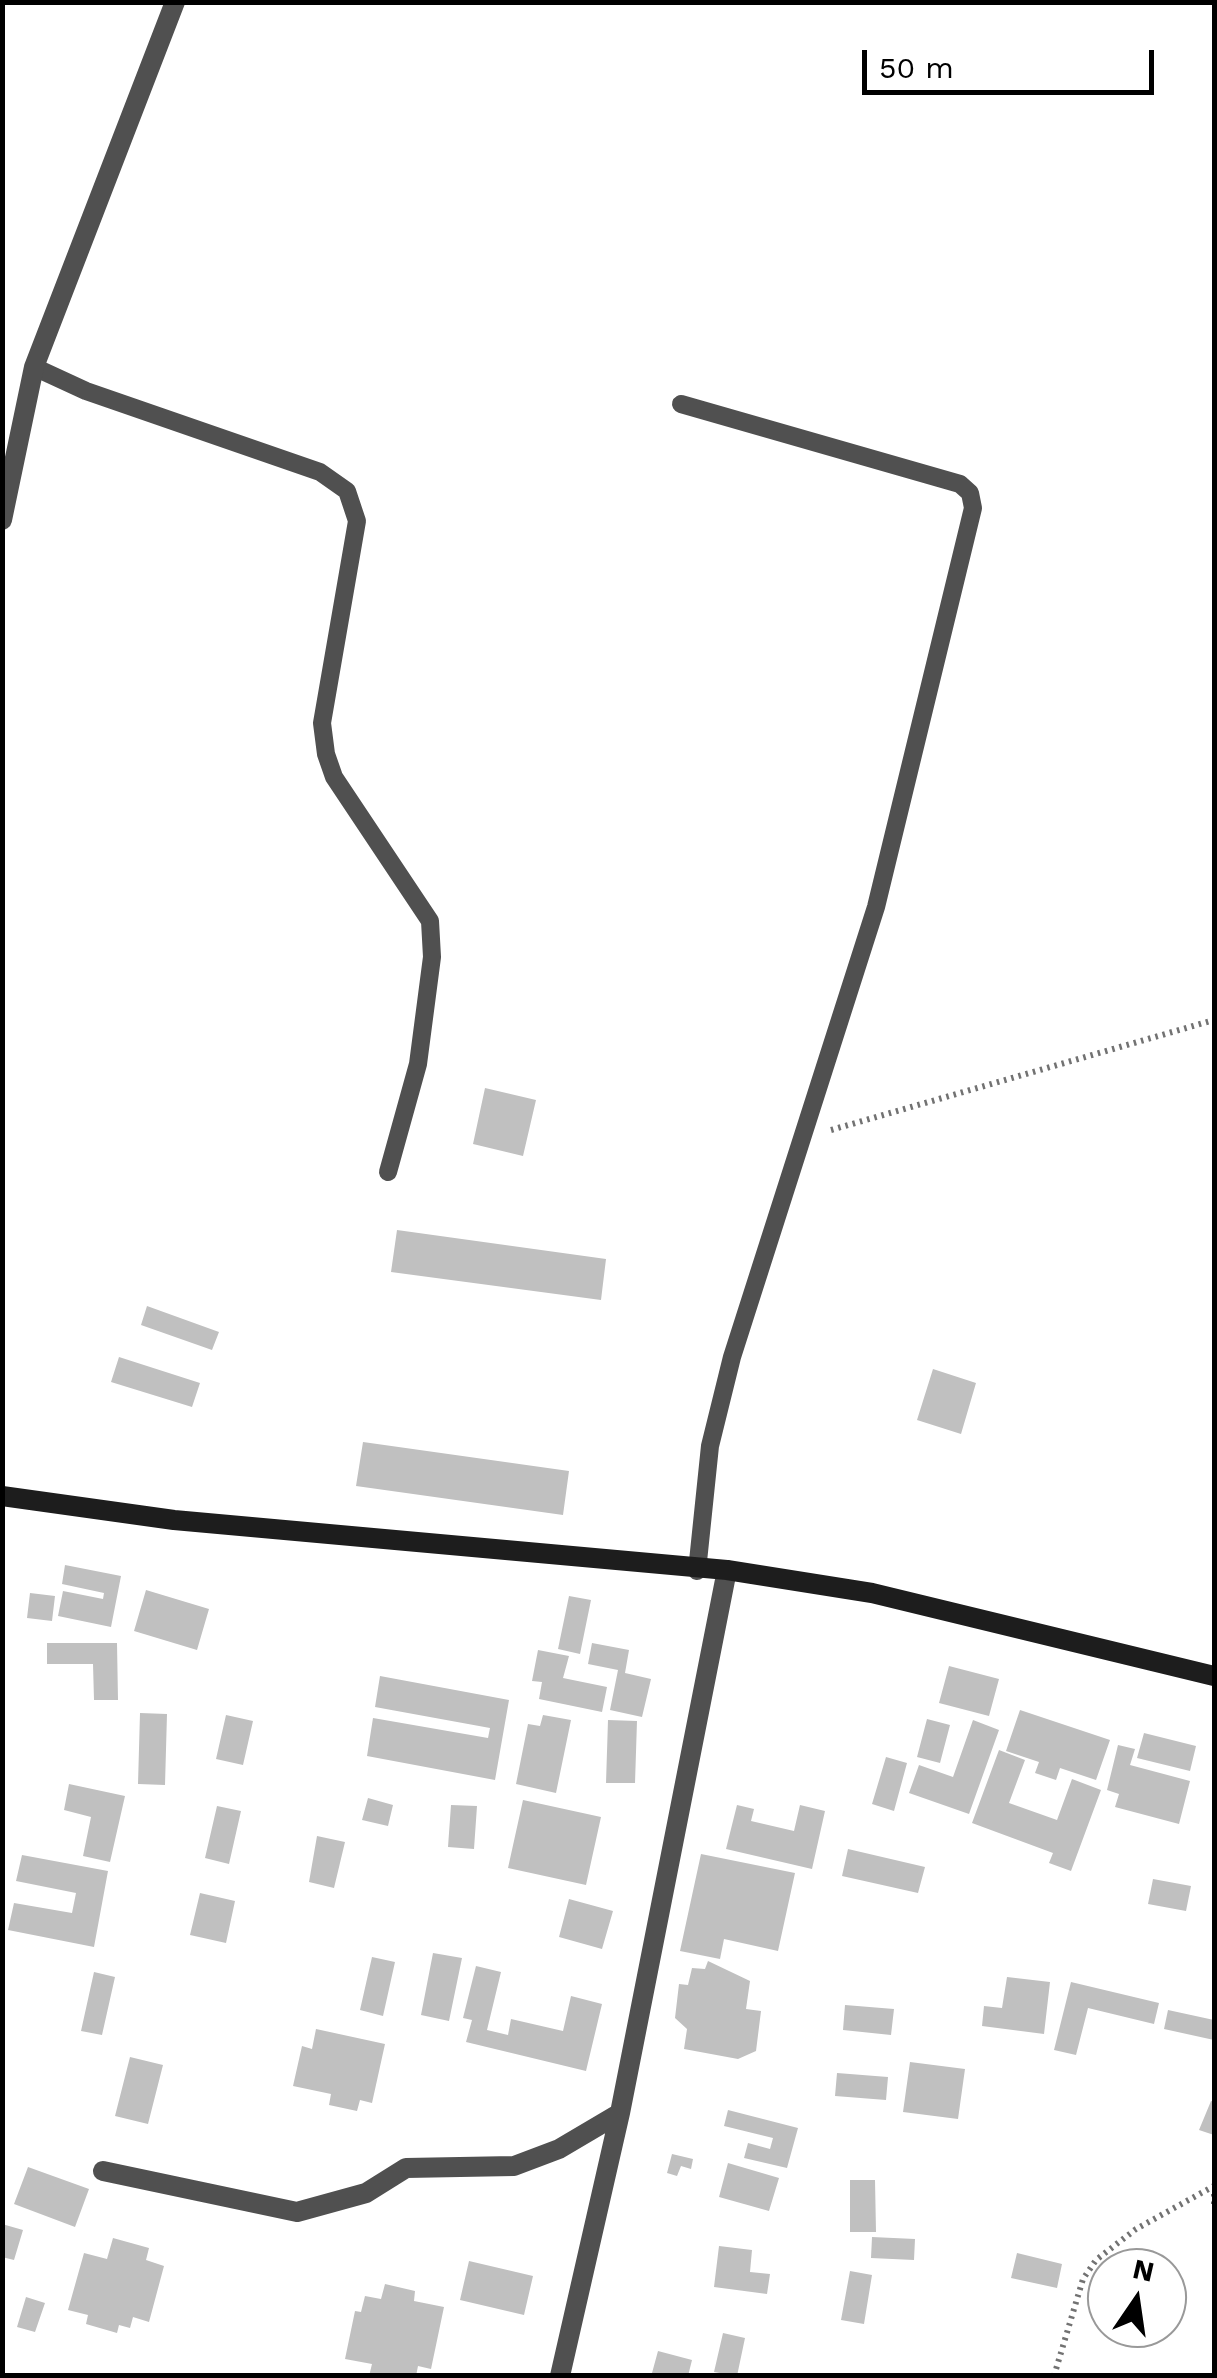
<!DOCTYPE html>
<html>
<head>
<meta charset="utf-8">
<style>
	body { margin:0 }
	#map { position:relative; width:1217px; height:2378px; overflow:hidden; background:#fff; font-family:"Work Sans",sans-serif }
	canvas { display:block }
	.frame { position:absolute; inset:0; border:5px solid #000; pointer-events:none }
	.north { position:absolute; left:1087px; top:2248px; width:100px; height:100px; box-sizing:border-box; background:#fff; border:2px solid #999; border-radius:50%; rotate:13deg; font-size:28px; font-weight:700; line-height:40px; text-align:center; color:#000 }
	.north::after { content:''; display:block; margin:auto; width:35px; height:45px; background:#000; clip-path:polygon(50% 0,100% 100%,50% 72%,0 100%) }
	.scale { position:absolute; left:862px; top:50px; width:292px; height:45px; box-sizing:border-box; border:5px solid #000; border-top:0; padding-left:12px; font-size:30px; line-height:35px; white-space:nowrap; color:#000; -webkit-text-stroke:8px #fff; paint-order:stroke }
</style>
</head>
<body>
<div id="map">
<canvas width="1217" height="2378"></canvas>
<div class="frame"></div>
<div class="north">N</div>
<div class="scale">50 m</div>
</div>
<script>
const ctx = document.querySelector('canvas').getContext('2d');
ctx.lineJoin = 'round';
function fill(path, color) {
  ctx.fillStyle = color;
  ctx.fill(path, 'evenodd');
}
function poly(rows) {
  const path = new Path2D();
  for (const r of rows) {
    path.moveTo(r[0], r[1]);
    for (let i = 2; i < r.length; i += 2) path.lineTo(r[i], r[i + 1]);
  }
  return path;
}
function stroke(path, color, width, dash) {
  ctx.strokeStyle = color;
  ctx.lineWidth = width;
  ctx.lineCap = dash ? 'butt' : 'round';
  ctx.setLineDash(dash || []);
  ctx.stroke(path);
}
fill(poly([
	[485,1088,536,1100,523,1156,473,1144],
	[397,1230,606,1259,601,1300,391,1272],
	[147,1306,219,1332,212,1350,141,1325],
	[119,1357,200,1383,192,1407,111,1382],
	[933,1369,976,1383,961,1434,917,1420],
	[363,1442,569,1471,563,1515,356,1486],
	[65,1565,121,1576,111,1627,58,1616,63,1591,103,1599,104,1593,62,1584],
	[146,1590,209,1609,197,1650,134,1631],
	[30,1593,55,1596,52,1621,27,1618],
	[569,1596,591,1600,580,1654,558,1649],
	[47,1643,117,1643,118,1700,94,1700,93,1664,47,1664],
	[592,1643,629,1650,625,1673,651,1679,642,1717,610,1710,618,1670,588,1664],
	[538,1650,569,1656,563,1678,607,1687,602,1712,539,1699,542,1682,532,1681],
	[949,1666,999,1679,989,1716,939,1703],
	[380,1676,509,1700,495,1780,367,1756,373,1718,488,1738,490,1728,375,1707],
	[1020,1710,1110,1740,1096,1780,1060,1768,1056,1780,1035,1773,1039,1762,1006,1751],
	[140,1713,167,1714,165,1785,138,1784],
	[226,1715,253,1721,243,1765,216,1759],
	[543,1715,571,1720,556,1793,516,1784,528,1724,540,1726],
	[927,1719,950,1725,940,1763,917,1757],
	[608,1720,637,1721,635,1783,606,1783],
	[973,1720,999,1730,969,1814,909,1793,919,1765,953,1777],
	[1144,1733,1196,1746,1190,1771,1137,1758],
	[1118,1745,1135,1749,1130,1765,1190,1781,1179,1824,1115,1807,1119,1794,1107,1790],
	[999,1750,1025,1760,1009,1803,1057,1820,1072,1779,1101,1790,1071,1871,1049,1863,1053,1853,972,1823],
	[886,1757,907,1763,894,1811,872,1804],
	[69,1784,125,1796,110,1862,83,1856,91,1817,64,1810],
	[368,1798,393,1805,388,1826,362,1820],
	[523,1800,601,1817,586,1885,508,1868],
	[451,1805,477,1806,474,1849,448,1847],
	[737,1805,754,1809,751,1821,794,1831,800,1805,825,1811,812,1869,726,1849],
	[217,1806,241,1811,229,1864,205,1858],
	[317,1836,345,1842,334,1888,309,1882],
	[848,1849,925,1867,918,1893,842,1876],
	[701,1854,795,1873,778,1951,724,1939,720,1959,680,1951],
	[22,1855,108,1871,94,1947,8,1930,14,1903,72,1913,76,1893,16,1881],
	[1153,1879,1191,1886,1186,1911,1148,1904],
	[200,1893,235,1901,226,1943,190,1935],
	[569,1899,613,1911,602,1949,559,1937],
	[433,1953,462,1958,449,2021,421,2015],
	[372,1957,395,1962,383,2016,360,2010],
	[708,1961,750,1981,746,2009,761,2011,756,2051,738,2059,684,2049,687,2029,675,2018,679,1984,688,1985,692,1968,705,1969],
	[476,1966,501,1972,487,2030,508,2035,511,2019,563,2031,571,1996,602,2004,586,2071,466,2042,472,2020,463,2018],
	[94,1972,115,1977,102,2035,81,2031],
	[1007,1977,1050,1982,1044,2034,982,2026,984,2006,1002,2008],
	[1071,1982,1159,2003,1154,2024,1088,2008,1076,2055,1054,2050],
	[845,2005,894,2009,891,2035,843,2030],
	[1168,2010,1214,2020,1214,2040,1164,2029],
	[316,2029,385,2044,372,2103,360,2100,357,2111,329,2105,331,2094,293,2086,302,2046,312,2049],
	[130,2057,163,2065,148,2124,115,2116],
	[910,2062,965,2069,958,2119,903,2112],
	[837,2073,888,2077,886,2100,835,2096],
	[1211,2101,1214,2102,1214,2135,1199,2130],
	[728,2110,798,2128,787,2168,744,2158,748,2143,770,2149,773,2138,724,2126],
	[672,2154,693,2159,691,2169,681,2166,677,2176,667,2173],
	[728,2163,779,2178,769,2211,719,2197],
	[28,2167,89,2189,75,2227,14,2204],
	[850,2180,875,2180,876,2232,850,2232],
	[2,2224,23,2230,14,2260,2,2257],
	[872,2237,915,2239,914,2260,871,2258],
	[113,2238,149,2248,146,2260,164,2266,149,2322,133,2317,130,2328,119,2325,117,2333,86,2324,88,2315,68,2310,84,2253,107,2259],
	[719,2246,752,2250,750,2272,770,2274,767,2294,714,2287],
	[1017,2253,1062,2264,1057,2288,1011,2278],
	[469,2261,533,2276,524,2315,460,2300],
	[850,2271,872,2275,864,2324,841,2320],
	[385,2284,415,2291,414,2301,444,2307,431,2369,418,2366,416,2376,369,2376,372,2364,345,2359,355,2311,361,2312,365,2296,381,2299],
	[26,2297,45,2303,35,2332,17,2327],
	[723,2333,745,2338,737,2376,714,2372],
	[658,2351,692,2360,688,2376,652,2373]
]), '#c0c0c0');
stroke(poly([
	[831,1130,1214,1020],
	[1214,2194,1214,2204],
	[1054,2376,1083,2279,1096,2260,1136,2229,1214,2186]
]), '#727272', 6, [2.5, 5]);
stroke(poly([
	[34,367,86,391,320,472,347,491,357,521,322,723,326,754,334,777,430,921,432,957,418,1064,388,1172],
	[681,404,960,484,970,493,973,508,876,907,732,1357,710,1446,697,1571]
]), '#505050', 18);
stroke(poly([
	[2,520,34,367,175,2],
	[103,2171,297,2212,366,2193,406,2168,514,2166,559,2149,620,2113],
	[560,2376,620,2113,727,1570]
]), '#505050', 20);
stroke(poly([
	[2,1496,174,1520,727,1570,872,1593,1214,1676]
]), '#1d1d1d', 20);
</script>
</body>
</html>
